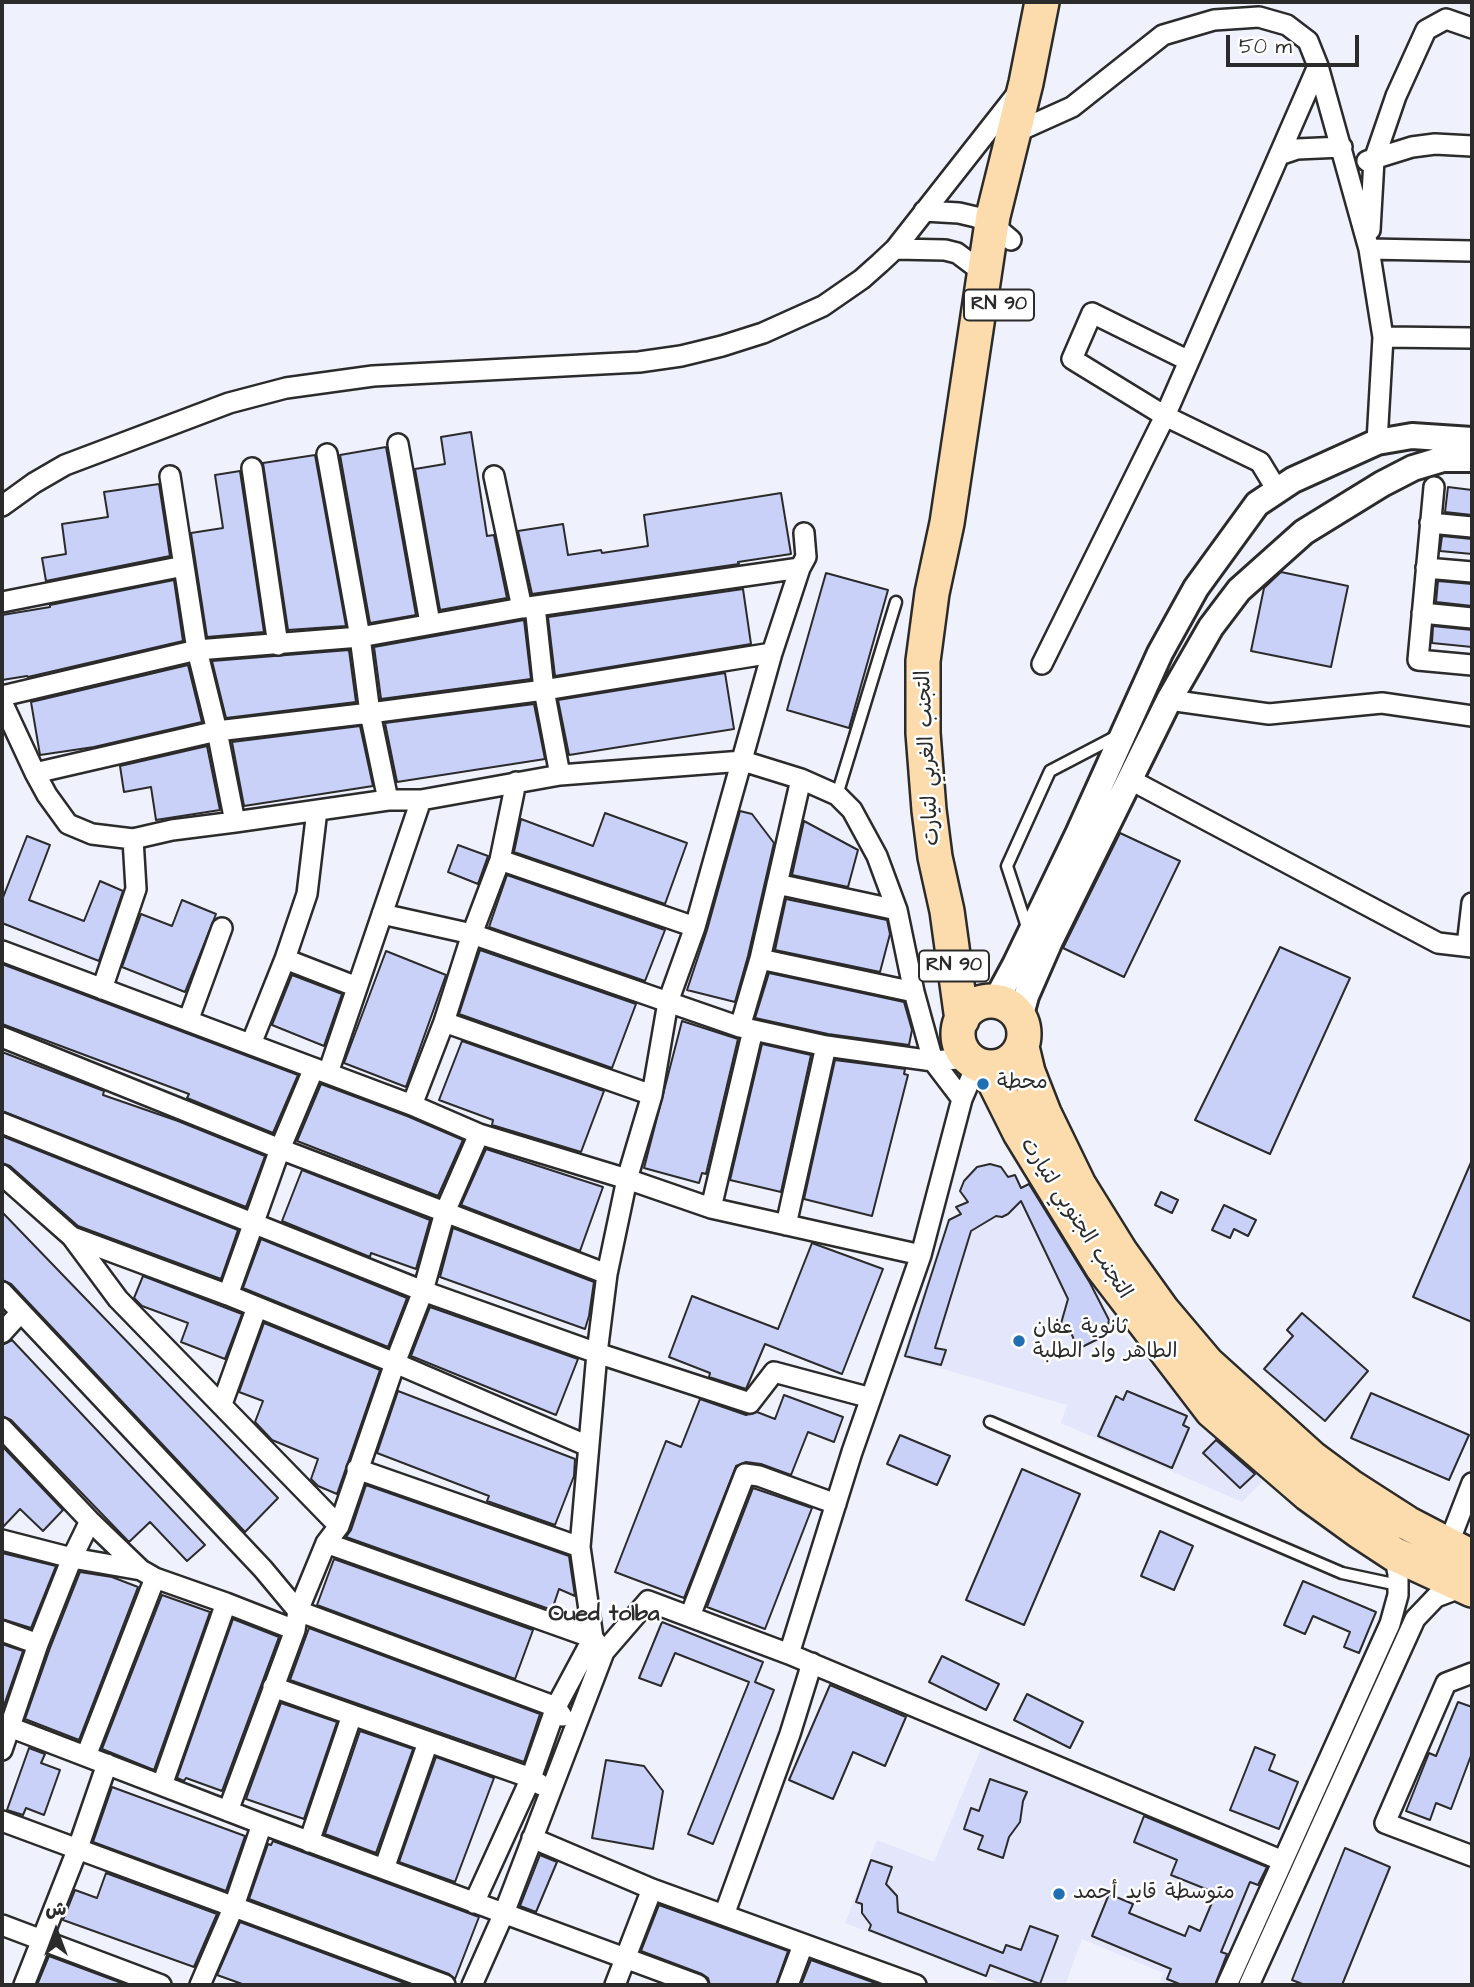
<!DOCTYPE html>
<html>
<head>
<meta charset="utf-8">
<style>
	body { margin:0 }
	#map { position:relative; width:1474px; height:1987px; overflow:hidden; background:#eff1fd; font-family:"Architects Daughter","Playpen Sans Arabic",sans-serif }
	canvas { display:block }
	.frame { position:absolute; inset:0; border:4px solid #2b2b2b; pointer-events:none }
	.north { position:absolute; left:21px; top:1896px; width:70px; height:70px; -webkit-text-stroke:5px #fff; paint-order:stroke; rotate:0deg; font-size:19px; font-weight:700; line-height:28px; text-align:center; color:#2b2b2b }
	.north::after { content:''; display:block; margin:auto; width:24px; height:32px; background:#2b2b2b; clip-path:polygon(50% 0,100% 100%,50% 72%,0 100%) }
	.scale { position:absolute; left:1226px; top:35px; width:133px; height:32px; box-sizing:border-box; border:4px solid #2b2b2b; border-top:0; padding-left:9px; font-size:21px; line-height:24px; white-space:nowrap; color:#2b2b2b; -webkit-text-stroke:5px #fff; paint-order:stroke }
</style>
</head>
<body>
<div id="map">
<canvas width="1474" height="1987"></canvas>
<div class="frame"></div>
<div class="north">ش</div>
<div class="scale">50 m</div>
</div>
<script>
const ctx = document.querySelector('canvas').getContext('2d');
ctx.lineJoin = 'round';
function fill(path, color) {
  ctx.fillStyle = color;
  ctx.fill(path, 'evenodd');
}
function poly(rows) {
  const path = new Path2D();
  for (const r of rows) {
    if (r.length === 3) {
      path.moveTo(r[0] + r[2], r[1]);
      path.arc(r[0], r[1], r[2], 0, 2 * Math.PI);
      continue;
    }
    path.moveTo(r[0], r[1]);
    for (let i = 2; i < r.length; i += 2) path.lineTo(r[i], r[i + 1]);
  }
  return path;
}
function stroke(path, color, width, dash) {
  ctx.strokeStyle = color;
  ctx.lineWidth = width;
  ctx.lineCap = dash ? 'butt' : 'round';
  ctx.setLineDash(dash || []);
  ctx.stroke(path);
}
function write(font, color, halo, rows, align = 'center') {
  ctx.font = font + ' "Architects Daughter","Playpen Sans Arabic",sans-serif';
  ctx.lineWidth = 5;
  ctx.setLineDash([]);
  ctx.textBaseline = 'middle';
  ctx.strokeStyle = halo;
  ctx.fillStyle = color;
  for (const [text, x, y, turn = 0] of rows) {
    ctx.save();
    ctx.translate(x, y);
    ctx.rotate((+turn || 0) * Math.PI / 180);
    ctx.textAlign = isNaN(turn) ? turn : align;
    if (halo) ctx.strokeText(text, 0, 0);
    ctx.fillText(text, 0, 0);
    ctx.restore();
  }
}
fill(poly([
	[990,1163,1001,1166,1008,1176,1015,1174,1021,1187,1037,1178,1117,1326,1179,1395,1265,1479,1242,1502,1061,1423,1067,1405,902,1357,948,1219,959,1214,954,1207,966,1202,959,1191,963,1181,977,1166],
	[982,1746,1272,1865,1224,1985,1170,1985,1160,1981,1163,1973,1082,1939,1065,1985,1005,1985,845,1923,877,1840,934,1862]
]), '#e4e7fc');
const building = poly([
	[471,432,487,536,494,535,507,598,440,610,415,469,445,464,441,437,471,432],
	[386,447,416,615,370,623,340,455,386,447],
	[315,455,346,626,288,630,263,463,315,455],
	[240,471,264,632,207,637,191,533,223,528,215,475,240,471],
	[159,484,170,556,46,581,42,558,66,554,62,524,108,517,104,492,159,484],
	[1448,487,1472,490,1472,515,1445,512,1448,487],
	[781,493,791,554,738,562,739,564,532,594,518,531,563,524,568,555,601,550,602,553,648,546,644,515,781,493],
	[1442,536,1472,539,1472,554,1440,551,1442,536],
	[1281,572,1348,586,1331,667,1251,651,1264,588,1281,572],
	[826,573,888,590,849,728,787,710,826,573],
	[174,580,183,641,28,677,27,676,2,680,2,615,50,607,50,605,174,580],
	[1438,581,1472,584,1472,606,1436,602,1438,581],
	[743,589,751,644,555,676,548,617,743,589],
	[524,620,531,679,381,699,374,647,524,620],
	[1433,626,1472,630,1472,647,1432,643,1433,626],
	[349,650,356,702,226,718,212,661,349,650],
	[188,665,202,722,94,747,40,755,31,702,188,665],
	[725,673,734,729,569,755,558,700,725,673],
	[534,704,545,759,397,782,385,723,534,704],
	[360,726,373,786,244,806,232,742,360,726],
	[207,746,220,810,156,820,151,787,124,792,120,766,207,746],
	[740,811,752,814,774,843,748,956,735,1002,687,990,707,930,740,811],
	[605,813,687,843,665,904,514,852,521,819,593,846,605,813],
	[804,821,858,850,848,887,792,875,804,821],
	[1120,833,1180,861,1124,977,1063,948,1120,833],
	[27,836,50,845,29,900,84,921,100,881,123,891,99,961,2,923,2,900,27,836],
	[458,845,488,856,478,884,448,872,458,845],
	[507,875,665,930,645,981,489,927,507,875],
	[786,899,887,920,890,934,880,972,775,950,786,899],
	[182,900,216,914,185,992,122,967,141,914,172,926,182,900],
	[1280,947,1350,978,1270,1154,1195,1120,1280,947],
	[480,950,636,1004,612,1068,459,1014,480,950],
	[386,951,446,975,406,1087,344,1063,386,951],
	[2,964,298,1075,273,1133,187,1098,189,1094,2,1024,2,964],
	[769,973,904,1002,912,1030,909,1045,828,1034,755,1018,769,973],
	[292,975,342,994,324,1046,272,1025,292,975],
	[682,1021,738,1039,706,1174,702,1173,699,1183,644,1168,682,1021],
	[462,1041,604,1091,581,1152,492,1125,493,1120,439,1100,462,1041],
	[762,1044,811,1055,781,1192,730,1180,762,1044],
	[2,1052,104,1091,103,1095,178,1121,265,1156,246,1207,2,1111,2,1052],
	[835,1060,905,1069,904,1074,908,1075,872,1216,804,1199,835,1060],
	[321,1084,407,1116,463,1140,438,1196,297,1141,321,1084],
	[2,1136,238,1230,221,1279,78,1226,10,1166,2,1163,2,1136],
	[486,1149,603,1187,580,1251,461,1205,486,1149],
	[1472,1160,1472,1322,1413,1297,1472,1160],
	[990,1164,1001,1167,1008,1177,1015,1175,1021,1188,1029,1184,1090,1283,1109,1320,1106,1335,1078,1349,1069,1328,1060,1327,1068,1299,1021,1201,1008,1214,1002,1217,996,1216,971,1231,935,1348,946,1350,941,1365,905,1356,949,1220,961,1214,956,1207,968,1202,960,1191,964,1181,977,1167,990,1164],
	[302,1170,430,1220,416,1269,371,1253,370,1257,282,1221,302,1170],
	[1161,1192,1178,1200,1172,1213,1155,1205,1161,1192],
	[1224,1205,1256,1220,1248,1236,1234,1229,1230,1238,1212,1230,1224,1205],
	[2,1212,278,1498,245,1532,11,1284,2,1280,2,1212],
	[453,1228,594,1282,589,1316,585,1329,440,1277,453,1228],
	[261,1239,407,1298,388,1347,243,1288,261,1239],
	[812,1243,883,1269,842,1374,765,1344,746,1389,709,1377,710,1373,669,1357,692,1296,778,1329,812,1243],
	[143,1276,242,1314,225,1359,181,1342,188,1323,142,1306,134,1298,143,1276],
	[430,1307,578,1359,556,1415,411,1356,430,1307],
	[1302,1313,1368,1371,1325,1421,1264,1369,1293,1336,1287,1330,1302,1313],
	[264,1323,380,1370,337,1494,318,1486,311,1479,318,1459,272,1440,255,1422,263,1401,239,1392,264,1323],
	[12,1340,205,1545,187,1561,150,1522,129,1542,11,1420,2,1416,2,1345,12,1340],
	[398,1391,575,1459,574,1476,555,1525,487,1501,489,1496,377,1453,398,1391],
	[1127,1391,1187,1416,1183,1425,1189,1428,1172,1468,1098,1436,1116,1396,1123,1400,1127,1391],
	[1371,1393,1469,1435,1449,1480,1351,1438,1371,1393],
	[784,1395,843,1417,834,1442,808,1432,791,1475,761,1464,746,1462,736,1466,684,1598,615,1572,666,1441,681,1447,700,1399,746,1415,757,1412,775,1419,784,1395],
	[900,1435,950,1456,937,1485,887,1464,900,1435],
	[1216,1440,1255,1474,1240,1488,1203,1453,1216,1440],
	[2,1446,63,1510,43,1531,20,1509,2,1528,2,1446],
	[1022,1469,1080,1494,1024,1625,966,1600,1022,1469],
	[366,1485,569,1556,575,1596,559,1589,552,1610,346,1537,351,1530,366,1485],
	[753,1488,812,1508,765,1629,707,1607,753,1488],
	[1160,1531,1193,1546,1174,1590,1141,1576,1160,1531],
	[2,1553,56,1566,31,1628,2,1619,2,1553],
	[334,1559,533,1630,515,1679,317,1605,334,1559],
	[80,1572,112,1577,138,1587,79,1740,25,1719,50,1648,80,1572],
	[1303,1581,1376,1612,1359,1653,1344,1647,1350,1632,1313,1616,1305,1634,1284,1625,1303,1581],
	[162,1595,210,1612,154,1770,102,1749,162,1595],
	[233,1619,279,1637,222,1791,186,1778,184,1781,177,1778,233,1619],
	[662,1622,763,1662,755,1682,774,1690,713,1844,688,1834,749,1682,675,1653,661,1686,639,1678,662,1622],
	[309,1628,540,1714,524,1762,290,1680,309,1628],
	[2,1644,23,1651,2,1711,2,1644],
	[942,1656,999,1684,986,1710,929,1682,942,1656],
	[830,1685,906,1717,885,1766,853,1752,833,1799,789,1780,830,1685],
	[1027,1694,1083,1722,1070,1748,1014,1720,1027,1694],
	[1458,1702,1472,1707,1472,1753,1451,1809,1436,1803,1430,1820,1406,1811,1429,1753,1436,1756,1458,1702],
	[281,1703,337,1722,304,1819,246,1799,281,1703],
	[360,1731,413,1749,376,1853,325,1834,360,1731],
	[1255,1747,1275,1755,1269,1770,1298,1782,1279,1829,1230,1810,1255,1747],
	[29,1748,45,1754,41,1763,60,1770,44,1815,26,1808,23,1815,7,1810,29,1748],
	[436,1757,494,1778,455,1882,399,1862,436,1757],
	[606,1760,644,1766,663,1791,653,1849,592,1838,606,1760],
	[990,1779,1027,1792,1023,1801,1020,1822,1009,1837,1003,1858,978,1849,983,1836,964,1829,971,1808,979,1811,990,1779],
	[112,1787,245,1836,226,1891,93,1842,112,1787],
	[1144,1816,1267,1867,1258,1885,1250,1882,1221,1952,1227,1954,1215,1985,1182,1985,1167,1979,1171,1969,1092,1936,1109,1894,1133,1904,1129,1913,1185,1936,1189,1926,1200,1931,1216,1893,1171,1875,1177,1860,1134,1842,1144,1816],
	[273,1841,479,1917,455,1979,449,1974,249,1899,268,1844,271,1845,273,1841],
	[1345,1848,1390,1867,1342,1985,1305,1985,1292,1980,1345,1848],
	[540,1855,557,1862,536,1912,520,1906,540,1855],
	[871,1860,892,1867,886,1884,897,1896,898,1912,1003,1953,1006,1945,1021,1950,1030,1926,1058,1936,1040,1984,990,1965,986,1976,869,1930,871,1925,862,1913,862,1904,856,1902,871,1860],
	[106,1873,217,1914,194,1967,63,1920,75,1890,97,1898,106,1873],
	[659,1905,788,1951,776,1985,710,1985,708,1978,702,1974,641,1951,659,1905],
	[240,1922,410,1985,245,1985,217,1975,240,1922],
	[49,1956,127,1985,37,1985,49,1956],
	[811,1960,881,1985,801,1985,811,1960]
]);
fill(building, '#cad1f9');
stroke(building, '#2b2b2b', 2);
const service = poly([
	[837,795,896,602],
	[1028,930,1007,866,1050,771,1117,736],
	[990,1422,1342,1573,1398,1585]
]);
const minor = poly([
	[1023,129,1072,107,1163,35,1214,20,1259,17,1287,25,1308,41,1318,66,1369,249],
	[1279,155,1297,149,1342,147],
	[1367,161,1412,147,1435,144,1472,146],
	[924,211,959,213,976,217,992,224,1011,240],
	[1370,230,1374,160,1396,96,1426,30,1446,19,1472,28],
	[895,249,945,250,957,253,977,268,983,278],
	[1383,337,1472,338],
	[1187,360,1092,313,1072,359,1165,416,1260,462,1277,490],
	[1377,442,1383,337,1369,249,1472,251],
	[398,444,430,623],
	[327,454,360,637,370,713,388,800],
	[252,468,278,645],
	[170,476,197,650,217,731,235,822,388,800,421,800,560,775,743,761,801,779,837,795,852,810,877,856,897,910,914,992,933,1061,962,1099],
	[494,476,522,608],
	[1434,487,1418,660,1472,665],
	[2,506,34,483,65,465,229,403,286,388,373,376,639,362,681,356,722,346,763,333,823,306,862,279,880,263,895,249,1016,95],
	[1430,523,1472,527],
	[1426,568,1472,572],
	[2,602,184,566],
	[535,606,544,690,560,775],
	[1422,613,1472,618],
	[1042,664,1165,416,1318,66],
	[2,696,197,650,360,637,522,608,800,568],
	[1169,700,1269,714,1382,703,1472,716],
	[2,702,35,773,47,795,68,824,92,834,133,839,172,830,235,822],
	[35,773,217,731,370,713,544,690,772,653],
	[1129,779,1438,943,1472,947],
	[317,810,307,894,285,959,357,987],
	[500,860,695,927],
	[777,884,897,910],
	[382,914,472,934,740,1027,826,1046,933,1061,969,1058],
	[1467,946,1472,903],
	[2,951,412,1105,479,1134,627,1179,711,1208,921,1255],
	[760,959,914,992],
	[102,989,136,889,133,839],
	[188,1021,222,928],
	[444,1022,652,1095],
	[740,1027,760,959,801,779],
	[2,1037,280,1149,607,1274],
	[251,1044,285,959],
	[328,1073,421,800],
	[412,1105,444,1022,472,934,500,860,516,782],
	[2,1123,423,1291,597,1353,750,1403,774,1372,871,1398],
	[2,1175,72,1237,118,1299,339,1526],
	[711,1208,753,1030],
	[786,1225,826,1046],
	[72,1237,228,1295,395,1363,588,1446],
	[2,1292,263,1569,298,1611,556,1707,562,1716],
	[228,1295,280,1149,314,1068],
	[2,1333,21,1312],
	[222,1404,257,1307],
	[2,1428,90,1521,141,1570],
	[357,1469,580,1547],
	[2,1540,72,1558,141,1570,155,1578,226,1603,295,1630],
	[326,1543,593,1638,599,1646],
	[1448,1545,1472,1483],
	[690,1616,745,1474,759,1476,836,1504],
	[2,1631,38,1644],
	[789,1654,1283,1861],
	[1472,1673,1446,1683,1385,1823,1472,1856],
	[273,1687,531,1778,541,1785],
	[2,1724,262,1824,698,1985],
	[2,1750,38,1644,72,1558,90,1521],
	[86,1756,155,1578],
	[162,1785,226,1603],
	[228,1811,295,1630,298,1611,326,1543,339,1526,395,1363,423,1291,445,1212,479,1134],
	[2,1821,445,1985],
	[532,1838,652,1889,916,1985],
	[309,1842,352,1715],
	[384,1869,428,1742],
	[474,1903,531,1778,556,1707,593,1638,580,1547,597,1353,607,1274,627,1179,652,1095,668,1002,695,927,772,653,800,568,806,557,804,533],
	[724,1915,790,1734,812,1663],
	[2,1925,161,1985],
	[24,1985,78,1848,107,1764],
	[200,1985,234,1906,262,1824],
	[472,1985,504,1913,604,1652,648,1601,789,1654,852,1452,921,1255,962,1099,977,1064],
	[615,1985,652,1889],
	[788,1985,803,1945],
	[1227,1985,1390,1624,1398,1595,1398,1574,1394,1554],
	[1249,1985,1415,1619,1436,1597,1465,1586]
]);
const tertiary = poly([
	[995,1002,1015,965,1078,834,1160,653,1196,588,1257,504,1293,480,1377,442,1412,436,1472,440],
	[1020,1018,1026,996,1050,941,1169,700,1211,627,1239,590,1304,532,1382,484,1413,468,1443,459,1472,459]
]);
const trunk = poly([
	[991,1034,33],
	[962,1020,947,911,935,857,929,810,923,733,923,661,932,593,947,523,993,216,1026,83,1042,2],
	[1022,1047,1028,1072,1044,1113,1079,1185,1120,1251,1163,1311,1207,1363,1312,1458,1351,1487,1407,1523,1472,1557],
	[987,1067,1020,1133,1102,1267,1212,1411,1308,1494,1359,1531,1394,1554,1472,1590]
]);
stroke(service, '#2b2b2b', 15);
stroke(minor, '#2b2b2b', 24);
stroke(tertiary, '#2b2b2b', 30);
stroke(trunk, '#2b2b2b', 38);
stroke(service, '#fff', 10);
stroke(minor, '#fff', 19);
stroke(tertiary, '#fff', 24);
stroke(trunk, '#fcdcac', 33);
for (const [x, y, r, color] of [
	[983,1084,7,"#1f6fb2"],
	[1019,1341,7,"#1f6fb2"],
	[1059,1894,7,"#1f6fb2"]
]) {
  const dot = new Path2D();
  dot.arc(x, y, r, 0, 2 * Math.PI);
  ctx.fillStyle = color;
  ctx.fill(dot);
  stroke(dot, '#fff', 2.5);
}
for (const [x, y, w] of [
	[999,305,70],
	[954,966,70]
]) {
  const box = new Path2D();
  box.roundRect(x - w / 2, y - 15.5, w, 31, 5);
  ctx.fillStyle = '#fff';
  ctx.fill(box);
  stroke(box, '#2b2b2b', 2);
}
write('bold 19px', '#2b2b2b', null, [
	["RN 90",999,305],
	["RN 90",954,966]
]);
write('21px', '#2b2b2b', '#fff', [
	["التجنب الغربي لتيارت",929,758,-93],
	["التجنب الجنوبي لتيارت",1075,1219,57]
]);
write('21px', '#2b2b2b', '#fff', [
	["محطة",997,1084],
	["ثانوية عفان",1033,1329],
	["الطاهر واد الطلبة",1033,1353],
	["متوسطة قايد أحمد",1073,1894]
], 'left');
write('bold 23px', '#2b2b2b', '#fff', [
	["Oued tolba",604,1615]
]);
</script>
</body>
</html>
